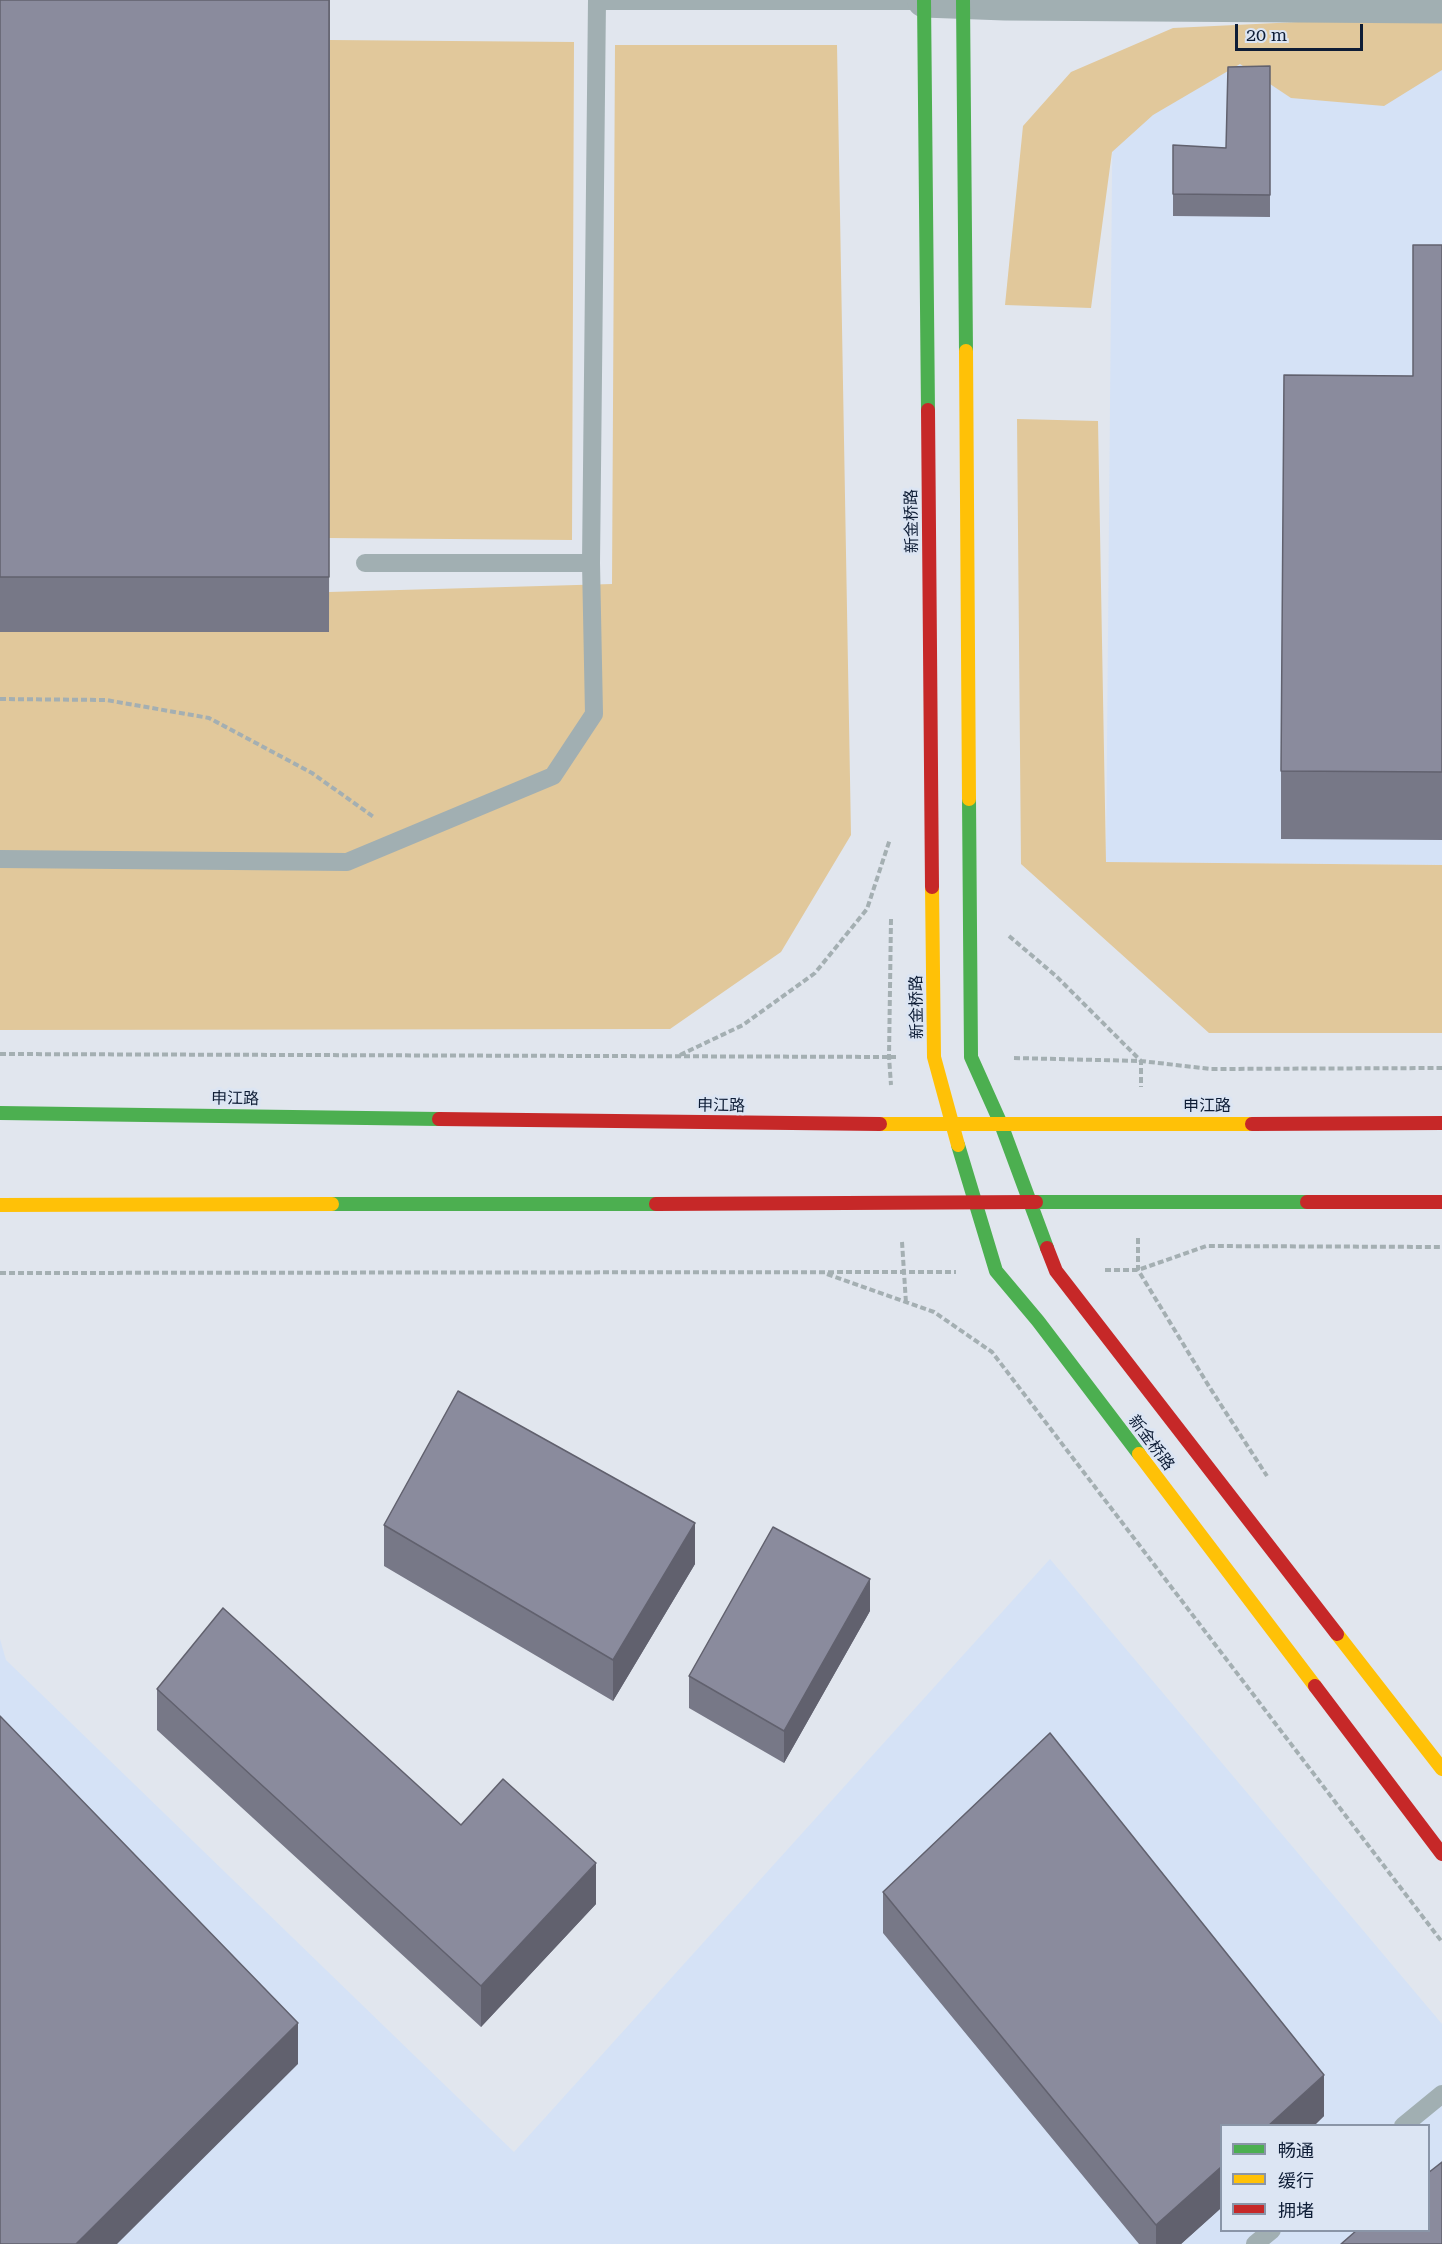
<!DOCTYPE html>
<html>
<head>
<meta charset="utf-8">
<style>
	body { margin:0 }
	#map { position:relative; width:1442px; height:2244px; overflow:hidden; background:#e1e6ee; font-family:"Roboto Serif","Noto Sans SC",serif }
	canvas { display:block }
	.legend { position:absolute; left:1220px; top:2124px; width:210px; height:108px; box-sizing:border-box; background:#dce5f3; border:2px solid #8a95a7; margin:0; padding:8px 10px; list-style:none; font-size:18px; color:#0e1d36 }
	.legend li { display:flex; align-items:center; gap:12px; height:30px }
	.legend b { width:30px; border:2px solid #8a95a7 }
	.scale { position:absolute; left:1235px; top:24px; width:128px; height:27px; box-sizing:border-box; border:3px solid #0e1d36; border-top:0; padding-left:8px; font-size:18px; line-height:21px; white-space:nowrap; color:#0e1d36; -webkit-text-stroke:4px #dce5f3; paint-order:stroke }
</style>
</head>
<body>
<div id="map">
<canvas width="1442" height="2244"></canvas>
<ul class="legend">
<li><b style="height:8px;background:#4caf50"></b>畅通</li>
<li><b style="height:8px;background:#ffc107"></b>缓行</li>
<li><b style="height:8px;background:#c62828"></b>拥堵</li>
</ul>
<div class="scale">20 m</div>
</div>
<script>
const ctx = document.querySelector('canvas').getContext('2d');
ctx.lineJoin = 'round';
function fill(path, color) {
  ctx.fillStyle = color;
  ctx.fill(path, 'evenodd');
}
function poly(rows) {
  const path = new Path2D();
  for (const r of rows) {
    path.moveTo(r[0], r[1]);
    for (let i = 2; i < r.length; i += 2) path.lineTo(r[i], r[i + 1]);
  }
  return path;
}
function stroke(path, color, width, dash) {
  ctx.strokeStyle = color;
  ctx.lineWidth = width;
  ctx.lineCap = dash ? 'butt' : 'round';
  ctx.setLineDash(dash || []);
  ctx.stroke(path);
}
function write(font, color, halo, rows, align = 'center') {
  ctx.font = font + ' "Roboto Serif","Noto Sans SC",serif';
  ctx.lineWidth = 6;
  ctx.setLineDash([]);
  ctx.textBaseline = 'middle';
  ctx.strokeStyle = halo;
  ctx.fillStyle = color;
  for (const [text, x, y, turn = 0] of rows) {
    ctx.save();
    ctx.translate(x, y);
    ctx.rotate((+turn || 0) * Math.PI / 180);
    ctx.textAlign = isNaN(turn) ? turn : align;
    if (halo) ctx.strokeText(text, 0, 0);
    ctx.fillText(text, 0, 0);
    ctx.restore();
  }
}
fill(poly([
	[1113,63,1442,66,1442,865,1106,862],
	[1050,1559,1442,2024,1442,2244,0,2244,0,1639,6,1660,514,2152],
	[1222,2126,1428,2126,1428,2230,1222,2230]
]), '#d5e2f6');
fill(poly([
	[1442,15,1442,70,1384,106,1291,98,1240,64,1153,115,1112,152,1091,308,1005,305,1023,126,1071,72,1173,28],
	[330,40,574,42,572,540,329,538],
	[615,45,837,45,851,835,781,952,670,1029,0,1030,0,632,328,632,329,592,612,584],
	[1017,419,1098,421,1106,862,1442,865,1442,1033,1209,1033,1021,864]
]), '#e1c89b');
stroke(poly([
	[0,699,106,700,209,718,312,773,375,818],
	[891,919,889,1057,891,1085],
	[1009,936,1056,976,1141,1061,1141,1087],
	[0,1054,896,1057],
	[680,1055,743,1025,815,973,867,909,890,839],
	[1014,1058,1141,1061,1211,1069,1442,1068],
	[1138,1238,1138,1270,1210,1388,1267,1476],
	[902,1242,906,1303],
	[1105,1270,1138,1270,1206,1246,1442,1247],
	[0,1273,956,1272],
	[827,1274,934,1312,992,1352,1442,1942]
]), '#a4afb2', 4, [6, 3]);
stroke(poly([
	[597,1,924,1],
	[365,563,591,563],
	[0,859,347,862,553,776,594,714,591,563,597,0],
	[1403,2126,1442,2094],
	[1255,2244,1272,2230]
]), '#a1afb2', 18);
stroke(poly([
	[924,1,1005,4,1442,7]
]), '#a1afb2', 33);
stroke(poly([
	[924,0,928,410],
	[963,0,966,351],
	[969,799,971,1057,1001,1124,1047,1248],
	[0,1113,439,1119],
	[958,1145,996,1271,1038,1321,1139,1454],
	[1036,1202,1307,1202],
	[332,1204,656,1204]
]), '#4caf50', 14);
stroke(poly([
	[966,351,969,799],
	[932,887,934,1057,958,1145],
	[880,1124,1252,1124],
	[0,1205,332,1204],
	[1139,1454,1315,1686],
	[1337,1634,1442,1769]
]), '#ffc107', 14);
stroke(poly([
	[928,410,932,887],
	[439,1119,880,1124],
	[1252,1124,1442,1123],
	[1307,1202,1442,1202],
	[656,1204,1036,1202],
	[1047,1248,1056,1271,1337,1634],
	[1315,1686,1442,1854]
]), '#c62828', 14);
fill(poly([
	[0,0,330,0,329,632,0,632],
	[1270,66,1270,217,1173,216,1173,145,1226,148],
	[1442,245,1442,840,1281,839,1281,771,1413,376],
	[384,1525,695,1564,613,1701,384,1566],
	[870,1611,784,1763,689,1708,689,1676],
	[157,1689,461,1825,596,1904,481,2027,157,1730],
	[883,1892,1324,2116,1181,2244,1139,2244,883,1933]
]), '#777887');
fill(poly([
	[695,1523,695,1564,613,1701,613,1660],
	[870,1579,870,1611,784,1763,784,1731],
	[596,1863,596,1904,481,2027,481,1986],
	[298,2023,298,2064,117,2244,76,2244],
	[1324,2075,1324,2116,1314,2126,1268,2126],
	[1221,2167,1221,2208,1181,2244,1156,2244,1156,2225]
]), '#61616e');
const building = poly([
	[0,0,329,0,329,577,0,577,0,0],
	[1270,66,1270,195,1173,194,1173,145,1226,148,1228,67,1270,66],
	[1413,245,1442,245,1442,772,1281,771,1284,375,1413,376,1413,245],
	[458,1391,695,1523,613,1660,384,1525,458,1391],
	[773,1527,870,1579,784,1731,689,1676,773,1527],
	[223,1608,461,1825,503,1779,596,1863,481,1986,157,1689,223,1608],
	[0,1716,298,2023,76,2244,0,2244,0,1716],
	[1050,1733,1324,2075,1268,2126,1221,2126,1221,2167,1156,2225,883,1892,1050,1733],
	[1442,2162,1442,2244,1341,2244,1357,2230,1428,2230,1428,2173,1442,2162]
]);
fill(building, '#8a8b9d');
stroke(building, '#61616e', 1.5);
write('16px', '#0e1d36', '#dce5f3', [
	["新金桥路",912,521,-91],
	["新金桥路",917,1007,-91],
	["申江路",235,1099,1],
	["申江路",721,1106,1],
	["申江路",1207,1106],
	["新金桥路",1151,1443,53]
]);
</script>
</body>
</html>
